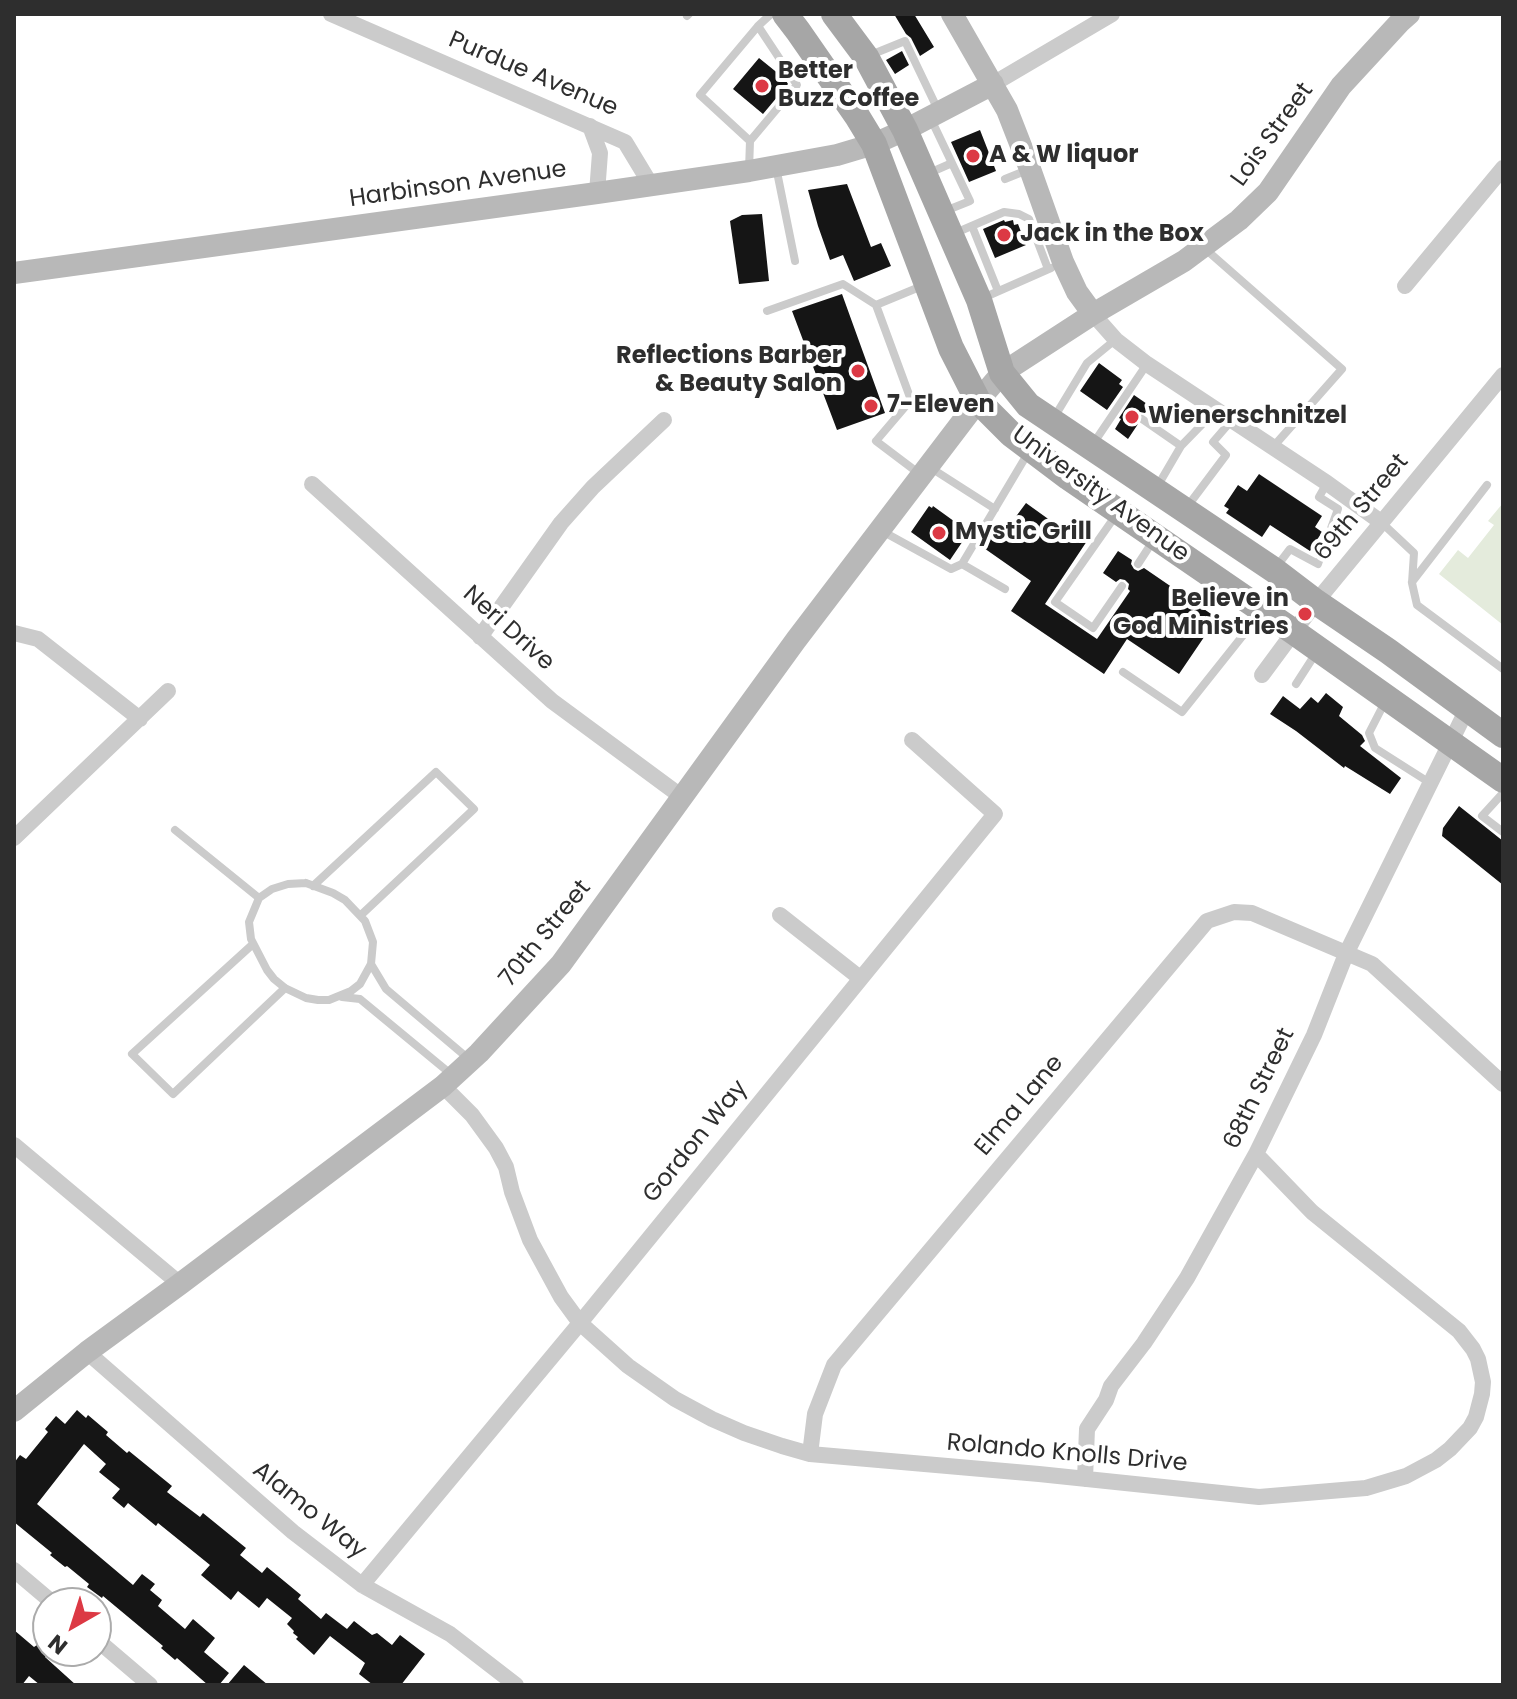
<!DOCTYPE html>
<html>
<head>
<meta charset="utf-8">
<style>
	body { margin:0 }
	#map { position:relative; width:1517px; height:1699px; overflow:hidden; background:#fff; font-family:Poppins,sans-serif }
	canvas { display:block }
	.frame { position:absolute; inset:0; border:16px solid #2e2e2e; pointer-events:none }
	.north { position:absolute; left:32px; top:1587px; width:80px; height:80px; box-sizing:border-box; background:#fff; border:2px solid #ababab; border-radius:50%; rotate:219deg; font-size:22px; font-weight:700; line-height:32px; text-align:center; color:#2e2e2e }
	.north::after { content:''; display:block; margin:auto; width:28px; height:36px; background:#dc3944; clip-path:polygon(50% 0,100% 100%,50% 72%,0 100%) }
</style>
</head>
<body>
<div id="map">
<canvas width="1517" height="1699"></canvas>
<div class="frame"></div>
<div class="north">N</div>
</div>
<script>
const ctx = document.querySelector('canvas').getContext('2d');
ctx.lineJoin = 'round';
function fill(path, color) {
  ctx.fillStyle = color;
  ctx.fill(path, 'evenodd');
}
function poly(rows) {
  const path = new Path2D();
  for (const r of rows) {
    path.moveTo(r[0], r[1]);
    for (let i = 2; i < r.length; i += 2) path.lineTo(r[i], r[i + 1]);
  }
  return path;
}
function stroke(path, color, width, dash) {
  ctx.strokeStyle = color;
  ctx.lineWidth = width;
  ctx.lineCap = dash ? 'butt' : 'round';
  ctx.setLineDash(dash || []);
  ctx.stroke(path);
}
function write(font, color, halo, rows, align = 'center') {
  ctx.font = font + ' Poppins,sans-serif';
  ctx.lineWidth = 8;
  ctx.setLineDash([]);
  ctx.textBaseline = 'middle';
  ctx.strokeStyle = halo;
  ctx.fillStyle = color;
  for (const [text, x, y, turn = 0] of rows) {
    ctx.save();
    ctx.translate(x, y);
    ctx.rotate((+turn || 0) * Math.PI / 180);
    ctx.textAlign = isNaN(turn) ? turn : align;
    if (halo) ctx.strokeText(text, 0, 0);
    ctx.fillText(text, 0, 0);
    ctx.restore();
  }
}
fill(poly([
	[1503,503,1503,625,1439,574,1458,550,1468,558,1494,525,1488,521]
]), '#e4ebdc');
fill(poly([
	[894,14,914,14,934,47,920,56,911,38,906,34],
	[902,51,909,65,895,74,886,60],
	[759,58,785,79,788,84,763,114,733,89],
	[980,130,996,171,969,182,951,142],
	[847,184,871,247,881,243,891,266,854,281,843,255,830,260,818,226,808,190],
	[762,214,769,281,739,284,730,221,742,215],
	[1004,220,1005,222,1013,220,1014,225,1018,224,1026,245,995,258,983,229],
	[842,294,885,413,837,430,792,311],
	[1099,363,1122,380,1119,384,1123,387,1107,410,1080,391],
	[1134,395,1150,406,1145,413,1140,412,1136,416,1135,421,1138,424,1128,439,1115,429,1121,419,1119,418],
	[1259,474,1322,516,1315,527,1322,532,1310,551,1270,525,1262,537,1226,513,1229,509,1224,506,1238,485,1247,491],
	[1026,503,1065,531,1073,519,1093,532,1045,604,1097,639,1130,591,1128,589,1129,584,1125,580,1120,579,1116,582,1103,573,1118,551,1132,560,1131,564,1134,569,1138,571,1144,568,1217,618,1179,674,1127,639,1104,674,1011,611,1031,581,981,546,996,523,1006,530],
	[929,506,932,508,933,506,969,532,950,560,911,532],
	[1326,693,1343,707,1339,716,1362,735,1365,741,1360,746,1401,778,1390,794,1345,766,1344,768,1296,731,1270,714,1283,696,1300,709,1311,697,1318,703],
	[1459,806,1503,841,1503,885,1442,836,1443,828],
	[77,1410,86,1418,88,1415,108,1432,106,1435,127,1453,129,1451,172,1486,167,1492,200,1517,203,1513,246,1548,240,1555,262,1573,267,1567,301,1595,298,1599,321,1619,326,1613,347,1629,354,1621,372,1635,377,1633,392,1645,400,1635,425,1654,401,1685,373,1685,359,1674,365,1663,330,1636,314,1655,296,1639,298,1637,293,1633,294,1631,287,1624,292,1618,267,1598,259,1608,238,1591,231,1600,201,1575,210,1565,158,1523,156,1526,128,1503,124,1508,112,1498,120,1489,99,1472,106,1464,84,1444,37,1504,133,1585,142,1574,155,1584,150,1590,162,1600,158,1606,185,1629,193,1619,215,1638,204,1652,229,1673,219,1685,208,1685,177,1658,175,1660,161,1648,163,1646,103,1596,102,1598,87,1587,89,1584,67,1566,65,1567,50,1555,52,1553,14,1522,14,1463,20,1455,26,1459,48,1432,45,1429,56,1416,65,1424],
	[14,1630,34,1647,37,1645,47,1654,45,1657,76,1685,40,1685,29,1676,22,1685,14,1685],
	[244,1665,268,1685,227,1685]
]), '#151515');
stroke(poly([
	[687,16,689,14],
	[758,26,771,14],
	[868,56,905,41,939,112],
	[930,117,970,201,945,211],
	[776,167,795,261],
	[749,170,750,141,797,85,758,26,700,95,750,141],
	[927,174,952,163],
	[1005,179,1030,169],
	[972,226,998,291],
	[953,234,1004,212,1019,214,1029,219,1048,269],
	[1203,247,1342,369,1273,447],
	[983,298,1051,268],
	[767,311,843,284,876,305],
	[1055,416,1087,363,1115,340],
	[1142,419,1181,446],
	[1093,444,1147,364],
	[931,468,995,509],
	[921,475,876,441,911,400,876,305,922,286],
	[1157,487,1181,446,1216,410],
	[1187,507,1226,455,1213,442,1232,420],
	[1116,515,1055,602,1093,628,1122,586],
	[1382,523,1414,553,1412,583,1417,605,1503,669],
	[882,531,951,569,962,564],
	[1138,564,1153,541],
	[1277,566,1290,549,1318,564,1338,509,1319,497,1327,483],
	[1412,582,1487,485],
	[1005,589,962,564,1028,453],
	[1123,672,1182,712,1260,614],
	[1296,684,1316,653],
	[1386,700,1369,733,1375,748,1430,783],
	[1503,793,1482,816,1503,832],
	[175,830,259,898],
	[306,883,333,893,345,900,365,921,373,942,371,964,360,984,351,991,329,1000,318,1000,306,998,285,988,274,979,267,970,251,939,249,922,259,898,272,889,288,884,306,883],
	[313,886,436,772,474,809,361,915],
	[253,944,132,1054,173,1094,285,988],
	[371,964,386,989,470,1060],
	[342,997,360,999,452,1075]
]), '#cbcbcb', 8);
stroke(poly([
	[331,14,625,142,651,185],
	[993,84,1112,14],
	[590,126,600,153,597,193],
	[1405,286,1503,168],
	[1093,314,1116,340,1147,364,1327,483,1381,522],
	[312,484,552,701,682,797],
	[14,633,38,639,140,719],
	[480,637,561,523,593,487,664,420],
	[1262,675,1316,602,1503,375],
	[14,838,168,691],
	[780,915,860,978],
	[443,1086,472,1115,496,1148,506,1167,512,1192,530,1240,561,1297,580,1323,628,1366,675,1399,712,1419,744,1433,782,1446,810,1454,1039,1474,1259,1497,1366,1488,1406,1476,1436,1460,1450,1449,1470,1428,1476,1417,1482,1394,1483,1382,1478,1359,1473,1349,1459,1331,1312,1212,1256,1154],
	[14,1145,180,1284],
	[87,1352,293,1532,362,1585,450,1634,516,1685],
	[810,1454,815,1414,834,1365,1207,921,1234,912,1252,913,1372,964,1503,1084],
	[1085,1479,1087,1429,1106,1400,1111,1386,1144,1343,1187,1278,1256,1154,1314,1035,1346,954,1467,709],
	[14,1570,53,1603],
	[362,1585,580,1323,995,814,912,740],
	[96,1639,150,1685]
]), '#cbcbcb', 16);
stroke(poly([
	[952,14,1007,110,1030,169,1063,262,1077,292,1093,314],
	[14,273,597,193,749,171,837,155,874,144,905,130,993,84],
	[14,1411,87,1352,180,1284,443,1086,479,1053,561,964,796,640,978,401,1002,373,1093,314,1184,261,1239,220,1268,192,1341,86,1400,22,1409,14]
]), '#b8b8b8', 22);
stroke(poly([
	[785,14,798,31,857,116,874,144,951,348,978,401,1011,434,1068,477,1294,632,1503,780],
	[834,14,866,57,905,130,979,300,1002,373,1028,405,1274,570,1316,602,1388,651,1503,735]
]), '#a6a6a6', 26);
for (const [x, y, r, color] of [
	[762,86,8,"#dc3944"],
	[973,156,8,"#dc3944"],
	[1004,235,8,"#dc3944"],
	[858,371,8,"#dc3944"],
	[871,406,8,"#dc3944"],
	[1132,417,8,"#dc3944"],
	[939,533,8,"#dc3944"],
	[1305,614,8,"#dc3944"]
]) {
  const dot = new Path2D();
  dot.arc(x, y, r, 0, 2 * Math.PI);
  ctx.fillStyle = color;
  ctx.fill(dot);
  stroke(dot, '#fff', 3);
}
write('bold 24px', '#2e2e2e', '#fff', [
	["Better",778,72],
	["Buzz Coffee",778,100],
	["A & W liquor",989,156],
	["Jack in the Box",1020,235],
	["Reflections Barber",842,357,"right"],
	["& Beauty Salon",842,385,"right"],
	["7-Eleven",887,406],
	["Wienerschnitzel",1148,417],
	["Mystic Grill",955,533],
	["Believe in",1289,600,"right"],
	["God Ministries",1289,628,"right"]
], 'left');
write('24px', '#2e2e2e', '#fff', [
	["Purdue Avenue",533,75,23],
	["Lois Street",1273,135,-54],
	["Harbinson Avenue",458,185,-8],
	["University Avenue",1100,495,36],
	["69th Street",1362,508,-50],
	["Neri Drive",508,629,42],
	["70th Street",546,934,-51],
	["68th Street",1260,1089,-64],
	["Elma Lane",1020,1106,-50],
	["Gordon Way",696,1142,-51],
	["Rolando Knolls Drive",1067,1454,5],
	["Alamo Way",309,1511,39]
]);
</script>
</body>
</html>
